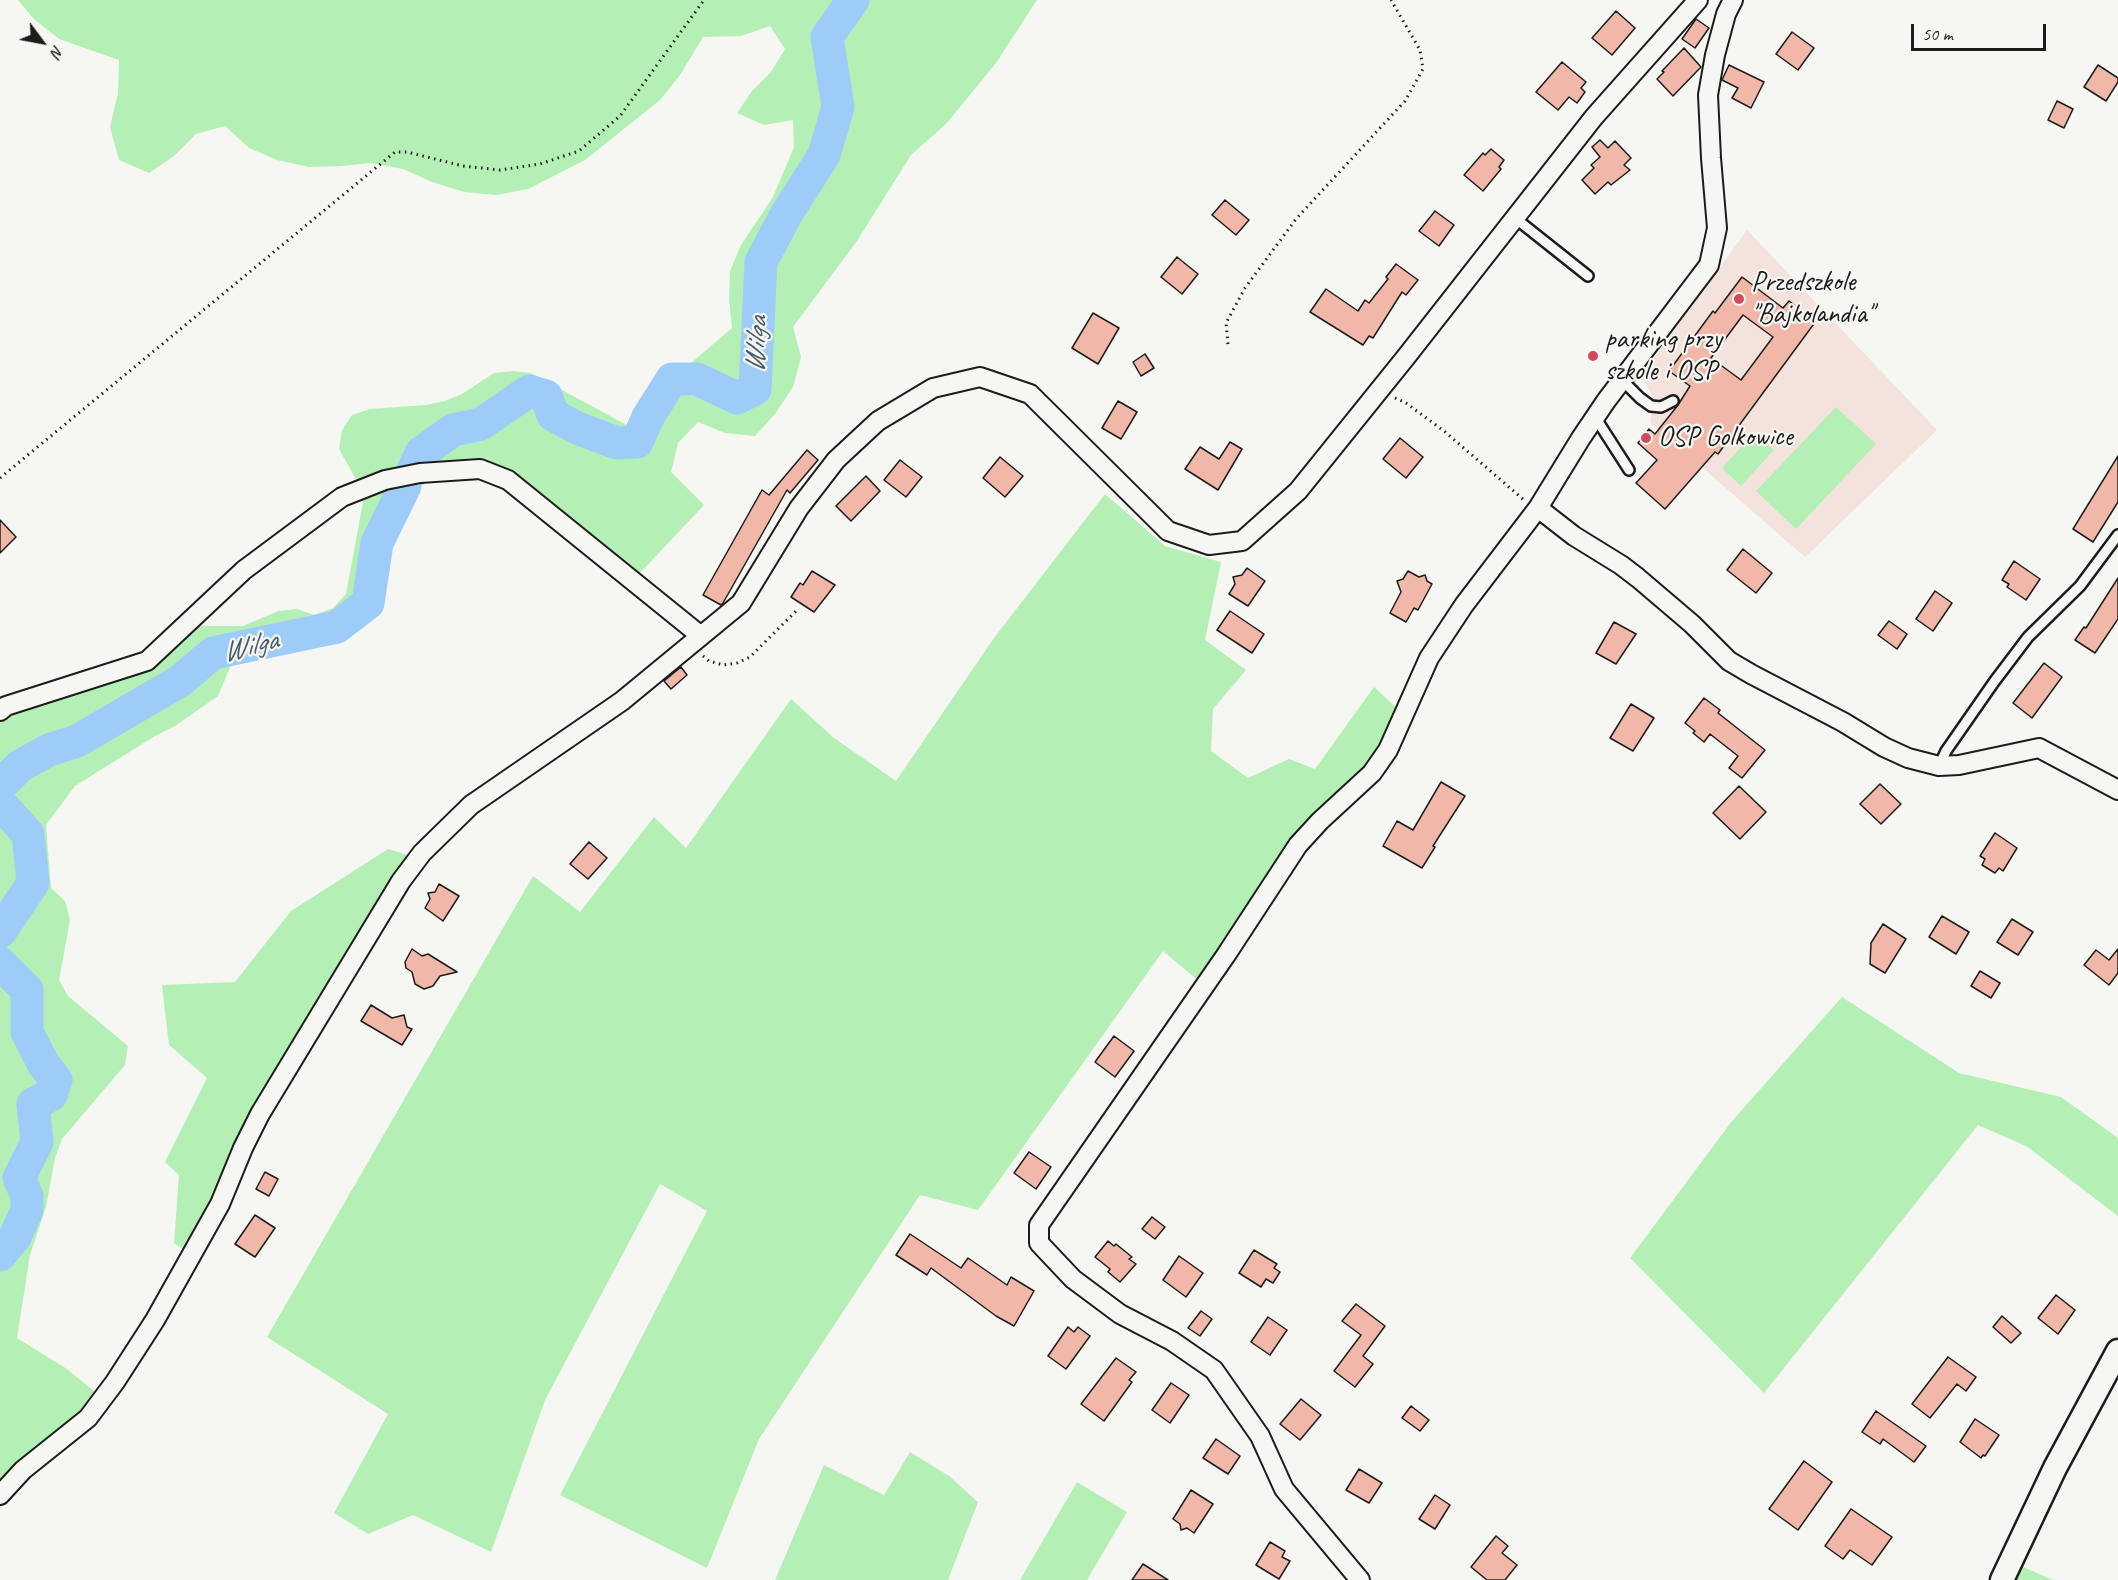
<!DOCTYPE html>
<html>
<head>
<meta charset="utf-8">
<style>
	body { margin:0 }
	#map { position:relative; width:2118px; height:1580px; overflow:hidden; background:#f6f6f2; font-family:Caveat,sans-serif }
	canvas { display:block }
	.north { position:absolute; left:12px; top:12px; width:60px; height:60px; -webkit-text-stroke:4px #f6f6f2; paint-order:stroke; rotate:122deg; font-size:16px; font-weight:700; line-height:24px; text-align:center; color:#1c1c1c }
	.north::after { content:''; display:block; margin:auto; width:21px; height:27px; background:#1c1c1c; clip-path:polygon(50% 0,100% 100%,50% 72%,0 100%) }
	.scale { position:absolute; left:1911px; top:24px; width:135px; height:27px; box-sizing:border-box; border:3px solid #1c1c1c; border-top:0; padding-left:8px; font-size:18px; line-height:21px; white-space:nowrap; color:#1c1c1c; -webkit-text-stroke:4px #f6f6f2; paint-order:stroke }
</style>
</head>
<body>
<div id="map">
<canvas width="2118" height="1580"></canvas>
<div class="north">N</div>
<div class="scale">50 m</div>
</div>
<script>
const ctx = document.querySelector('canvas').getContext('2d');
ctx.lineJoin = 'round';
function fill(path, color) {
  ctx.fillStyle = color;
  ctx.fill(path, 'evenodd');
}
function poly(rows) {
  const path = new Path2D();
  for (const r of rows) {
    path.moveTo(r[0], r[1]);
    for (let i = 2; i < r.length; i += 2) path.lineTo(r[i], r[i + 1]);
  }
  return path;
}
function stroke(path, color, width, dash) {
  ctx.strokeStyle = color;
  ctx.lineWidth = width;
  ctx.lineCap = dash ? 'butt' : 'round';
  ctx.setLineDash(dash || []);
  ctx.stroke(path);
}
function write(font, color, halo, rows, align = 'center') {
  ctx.font = font + ' Caveat,sans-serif';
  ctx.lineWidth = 4.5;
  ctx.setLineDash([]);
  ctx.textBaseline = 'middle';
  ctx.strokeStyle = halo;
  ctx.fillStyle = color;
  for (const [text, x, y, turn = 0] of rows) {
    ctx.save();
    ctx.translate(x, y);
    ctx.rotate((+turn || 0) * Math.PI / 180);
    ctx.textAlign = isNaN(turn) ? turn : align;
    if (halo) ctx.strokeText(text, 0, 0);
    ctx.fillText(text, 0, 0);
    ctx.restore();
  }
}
fill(poly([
	[1747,230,1937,430,1805,557,1650,422,1654,398,1641,376]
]), '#f4e3dc');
fill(poly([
	[18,0,1037,0,996,63,946,124,911,155,857,241,793,327,801,357,793,387,775,414,755,436,725,433,698,422,678,443,671,472,704,505,639,574,517,475,496,470,403,469,410,492,398,515,387,545,378,614,362,629,339,637,315,638,257,650,231,665,218,696,175,726,155,736,75,786,46,825,51,888,65,901,70,920,59,980,68,996,128,1046,125,1065,62,1139,55,1158,46,1207,30,1255,17,1338,67,1369,95,1392,70,1423,0,1485,0,1262,19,1244,8,1233,0,1243,0,701,123,668,187,628,205,626,243,626,278,611,297,609,314,615,333,608,346,594,363,502,358,483,339,449,342,430,352,415,370,409,426,405,445,401,462,394,494,373,513,371,531,373,632,428,670,381,732,328,729,299,730,271,741,245,773,197,794,147,793,120,764,125,737,113,752,91,771,72,785,49,770,26,741,36,703,37,680,75,660,100,585,160,528,189,496,195,464,192,432,182,403,169,371,163,341,166,309,167,277,160,249,148,225,126,196,134,174,156,149,173,119,160,110,127,118,93,119,60,59,39,34,19],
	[1836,407,1876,444,1796,529,1756,491],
	[1754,433,1774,450,1741,486,1722,468],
	[1105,494,1165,546,1221,562,1205,640,1246,670,1213,709,1211,751,1248,778,1289,759,1315,769,1374,687,1401,712,1386,749,1357,779,1201,983,1163,951,978,1210,920,1195,759,1439,707,1568,560,1495,707,1211,660,1184,545,1400,491,1552,413,1515,368,1534,334,1513,388,1414,267,1337,533,876,580,912,654,817,686,848,791,699,834,738,896,781,994,638],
	[388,849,411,856,186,1251,174,1243,179,1175,165,1162,207,1078,169,1045,162,985,235,982,291,911],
	[1842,997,1959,1073,2061,1097,2118,1138,2118,1216,2026,1146,1978,1125,1764,1393,1630,1258,1732,1121],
	[910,1452,949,1476,978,1502,948,1580,775,1580,824,1465,884,1495],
	[1077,1482,1127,1512,1087,1580,1020,1580],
	[2014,1563,2053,1580,2007,1580]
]), '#b4f0b6');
const water = poly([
	[8,1233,21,1241,0,1262,0,1243,8,1233]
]);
fill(water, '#9dccf9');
stroke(water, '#6986a1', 1.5);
stroke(poly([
	[412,472,421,453,453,430,481,424,529,391,546,396,553,415,577,428,617,443,637,442,648,417,672,379,697,379,737,398,755,389,761,262,787,213,824,155,838,107,827,37,853,0],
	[0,786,20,766,49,750,77,741,180,681,213,653,337,627,368,603,377,543,405,486],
	[0,803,28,834,33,883,0,932],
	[0,963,27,990,27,1032,44,1065,56,1080,51,1095,33,1104,37,1142,19,1178,27,1196,27,1210,15,1237,0,1255]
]), '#9dccf9', 33);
const building = poly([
	[1616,11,1635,28,1612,55,1592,38,1616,11],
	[1696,19,1709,28,1695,48,1682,39,1696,19],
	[1792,32,1814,48,1798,70,1776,54,1792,32],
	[1684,48,1701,67,1673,96,1657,79,1664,72,1662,71,1684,48],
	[1562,62,1586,82,1581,88,1585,92,1577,103,1569,97,1558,110,1536,92,1562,62],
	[1729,65,1764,82,1751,108,1732,98,1738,88,1722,80,1729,65],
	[2098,65,2118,78,2118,82,2106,101,2084,87,2098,65],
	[2057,101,2073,109,2064,128,2048,120,2057,101],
	[1600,140,1608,148,1615,141,1631,158,1624,165,1630,170,1611,185,1608,182,1595,194,1582,180,1594,168,1591,165,1600,157,1592,147,1600,140],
	[1491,149,1504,160,1499,167,1501,169,1483,191,1464,175,1483,153,1485,155,1491,149],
	[1225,200,1249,220,1236,235,1212,215,1225,200],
	[1435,211,1454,225,1439,246,1419,231,1435,211],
	[1177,257,1198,274,1182,294,1161,277,1177,257],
	[1396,264,1418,280,1406,295,1402,292,1373,338,1369,336,1363,345,1310,312,1326,289,1358,311,1365,300,1369,303,1388,279,1386,277,1396,264],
	[1742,277,1783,308,1789,301,1816,321,1718,454,1715,452,1665,509,1636,483,1657,460,1638,443,1649,429,1655,434,1678,405,1690,386,1669,371,1713,311,1715,313,1742,277],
	[1743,315,1773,337,1741,380,1711,358,1743,315],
	[1093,313,1119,328,1098,364,1072,348,1093,313],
	[1145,354,1154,368,1141,376,1133,362,1145,354],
	[1118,401,1137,412,1121,439,1102,428,1118,401],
	[1400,438,1423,457,1406,478,1383,459,1400,438],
	[1230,442,1242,449,1218,490,1185,469,1200,447,1219,459,1230,442],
	[807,450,818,460,790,493,787,490,723,603,721,605,703,595,762,490,769,495,807,450],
	[2118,456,2118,502,2093,542,2073,529,2118,456],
	[1000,457,1023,476,1005,497,983,478,1000,457],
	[900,460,922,477,906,497,884,480,900,460],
	[866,476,880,491,851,521,836,506,866,476],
	[0,520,16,537,0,553,0,520],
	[1743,549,1772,573,1756,593,1727,570,1743,549],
	[2014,561,2040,579,2026,600,2007,587,2009,584,2002,580,2014,561],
	[1247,568,1265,581,1248,606,1229,594,1235,584,1233,577,1242,575,1247,568],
	[812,571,835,585,814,612,791,597,800,583,803,585,812,571],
	[1408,571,1419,577,1425,575,1427,581,1432,584,1418,610,1414,608,1406,622,1390,613,1401,592,1397,581,1403,579,1408,571],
	[2118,578,2118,619,2095,653,2075,640,2084,627,2086,628,2118,578],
	[1935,591,1952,603,1933,631,1916,619,1935,591],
	[1230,611,1264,634,1252,653,1217,630,1230,611],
	[1889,621,1907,634,1897,649,1878,635,1889,621],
	[1614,622,1636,634,1616,664,1596,653,1614,622],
	[2044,663,2062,677,2032,718,2013,703,2044,663],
	[681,667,687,675,671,689,664,681,681,667],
	[1704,698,1720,710,1718,713,1765,750,1742,778,1729,768,1738,756,1710,734,1704,742,1693,733,1695,731,1685,723,1704,698],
	[1631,704,1654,718,1633,751,1610,738,1631,704],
	[1441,782,1465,796,1433,846,1435,847,1422,868,1383,846,1397,821,1413,830,1441,782],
	[1880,784,1901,804,1881,824,1860,804,1880,784],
	[1739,786,1766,812,1740,839,1713,813,1739,786],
	[1995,833,2017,848,2003,871,1999,868,1995,873,1982,865,1985,859,1980,856,1995,833],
	[589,842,607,858,588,879,570,864,589,842],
	[439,884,459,896,443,921,425,908,430,899,428,893,435,892,439,884],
	[1942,916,1969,932,1956,954,1929,937,1942,916],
	[2012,919,2033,932,2018,955,1997,942,2012,919],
	[1883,924,1906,939,1885,973,1870,964,1871,943,1883,924],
	[412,949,422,956,428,954,457,972,440,976,433,986,424,989,415,984,412,972,406,968,405,962,412,949],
	[2118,949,2118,973,2109,985,2084,965,2096,950,2109,960,2118,949],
	[1980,971,2000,983,1991,998,1971,986,1980,971],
	[371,1005,392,1018,404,1015,407,1027,412,1029,402,1045,361,1021,371,1005],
	[1114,1036,1134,1051,1115,1077,1095,1062,1114,1036],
	[1029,1152,1051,1167,1036,1189,1014,1173,1029,1152],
	[265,1172,278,1179,269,1196,256,1189,265,1172],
	[255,1215,275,1228,255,1257,235,1244,255,1215],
	[1152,1217,1165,1227,1155,1239,1142,1229,1152,1217],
	[910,1234,961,1268,968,1258,1007,1285,1011,1277,1034,1291,1014,1326,996,1316,931,1268,927,1275,896,1255,910,1234],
	[1108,1241,1114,1246,1116,1244,1132,1257,1129,1259,1136,1264,1120,1282,1108,1272,1110,1269,1095,1257,1108,1241],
	[1254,1250,1277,1264,1274,1268,1280,1272,1273,1283,1266,1279,1261,1287,1239,1273,1254,1250],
	[1179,1256,1203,1273,1186,1297,1163,1280,1179,1256],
	[2056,1295,2075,1310,2058,1334,2038,1318,2056,1295],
	[1356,1304,1385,1326,1363,1356,1373,1364,1355,1387,1334,1371,1361,1335,1342,1321,1356,1304],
	[1201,1311,1212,1319,1200,1336,1188,1328,1201,1311],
	[2002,1316,2021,1333,2011,1343,1993,1327,2002,1316],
	[1268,1317,1287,1330,1270,1355,1251,1342,1268,1317],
	[1068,1327,1074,1332,1078,1327,1090,1336,1066,1369,1048,1356,1068,1327],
	[1948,1357,1976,1377,1966,1391,1957,1384,1930,1418,1912,1404,1948,1357],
	[1116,1358,1136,1372,1129,1380,1132,1382,1104,1421,1081,1404,1116,1358],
	[1171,1383,1189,1395,1170,1423,1152,1410,1171,1383],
	[1301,1399,1321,1415,1300,1440,1280,1424,1301,1399],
	[1411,1406,1429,1420,1420,1431,1402,1418,1411,1406],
	[1876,1411,1926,1446,1914,1462,1883,1439,1880,1444,1862,1432,1876,1411],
	[1975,1419,1999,1435,1985,1456,1983,1455,1981,1458,1960,1442,1975,1419],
	[1216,1439,1240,1456,1228,1474,1203,1458,1216,1439],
	[1804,1461,1832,1482,1798,1530,1769,1509,1804,1461],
	[1359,1469,1382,1483,1369,1503,1346,1490,1359,1469],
	[1191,1490,1213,1504,1194,1533,1187,1528,1181,1530,1180,1524,1173,1519,1191,1490],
	[1435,1495,1450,1505,1435,1529,1419,1519,1435,1495],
	[1851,1509,1892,1537,1872,1565,1850,1550,1843,1559,1825,1546,1851,1509],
	[1496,1536,1508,1546,1502,1553,1517,1565,1505,1580,1487,1580,1471,1567,1496,1536],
	[1270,1542,1285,1551,1282,1557,1290,1561,1279,1579,1256,1565,1270,1542],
	[1143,1564,1168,1580,1132,1580,1143,1564]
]);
fill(building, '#f1b8aa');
stroke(building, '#1c1c1c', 1.5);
const service = poly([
	[1515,218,1588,276],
	[1622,380,1640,398,1651,406,1661,407,1673,401],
	[1595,417,1629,470],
	[1939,766,1946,751,1994,682,2028,637,2080,586,2118,535]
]);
const minor = poly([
	[1538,508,1574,536,1621,565,1638,578,1692,624,1729,661,1751,674,1843,722,1884,747,1908,758,1939,766,1959,765,2039,748,2118,790],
	[0,711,6,706,147,661,244,570,342,497,385,480,420,473,480,469,508,480,701,636],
	[0,1495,23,1470,88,1418,115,1382,155,1320,220,1204,243,1148,260,1114,401,881,422,853,471,805,622,701,741,603,799,508,836,460,878,421,933,388,980,377,1030,394,1168,531,1209,545,1242,541,1298,491,1406,357,1594,117,1698,0],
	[1360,1580,1284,1489,1260,1436,1214,1370,1172,1341,1120,1314,1073,1279,1039,1243,1039,1225,1226,955,1298,845,1320,821,1372,773,1388,750,1429,658,1464,605,1538,508,1581,438,1606,401,1709,265,1717,228,1711,158,1708,95,1715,55,1726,14,1733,0]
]);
const tertiary = poly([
	[2002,1580,2055,1468,2118,1351]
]);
stroke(service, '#1c1c1c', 14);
stroke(minor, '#1c1c1c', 22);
stroke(tertiary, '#1c1c1c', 27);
stroke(poly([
	[1228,344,1226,323,1245,288,1296,219,1405,101,1423,69,1420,50,1391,0],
	[1395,398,1406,403,1444,431,1524,500],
	[0,478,395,152,407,152,463,166,500,170,540,164,579,151,620,116,704,0],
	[703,656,709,661,723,665,737,663,750,657,798,609]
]), '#1c1c1c', 3, [1.5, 4.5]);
stroke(service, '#f6f6f2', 9);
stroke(minor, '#f6f6f2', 18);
stroke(tertiary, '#f6f6f2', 22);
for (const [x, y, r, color] of [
	[1739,299,6,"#d1495b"],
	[1593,356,6,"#d1495b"],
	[1646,438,6,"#d1495b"]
]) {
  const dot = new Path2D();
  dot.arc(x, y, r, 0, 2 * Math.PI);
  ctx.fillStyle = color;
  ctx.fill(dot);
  stroke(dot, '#f6f6f2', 2);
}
write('28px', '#1c1c1c', '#f6f6f2', [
	["Przedszkole",1751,283],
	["\"Bajkolandia\"",1751,315],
	["parking przy",1605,340],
	["szkole i OSP",1605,372],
	["OSP Golkowice",1658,438]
], 'left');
write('italic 30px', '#495a69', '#f6f6f2', [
	["Wilga",757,345,-87],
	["Wilga",250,647,-14]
]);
</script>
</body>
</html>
